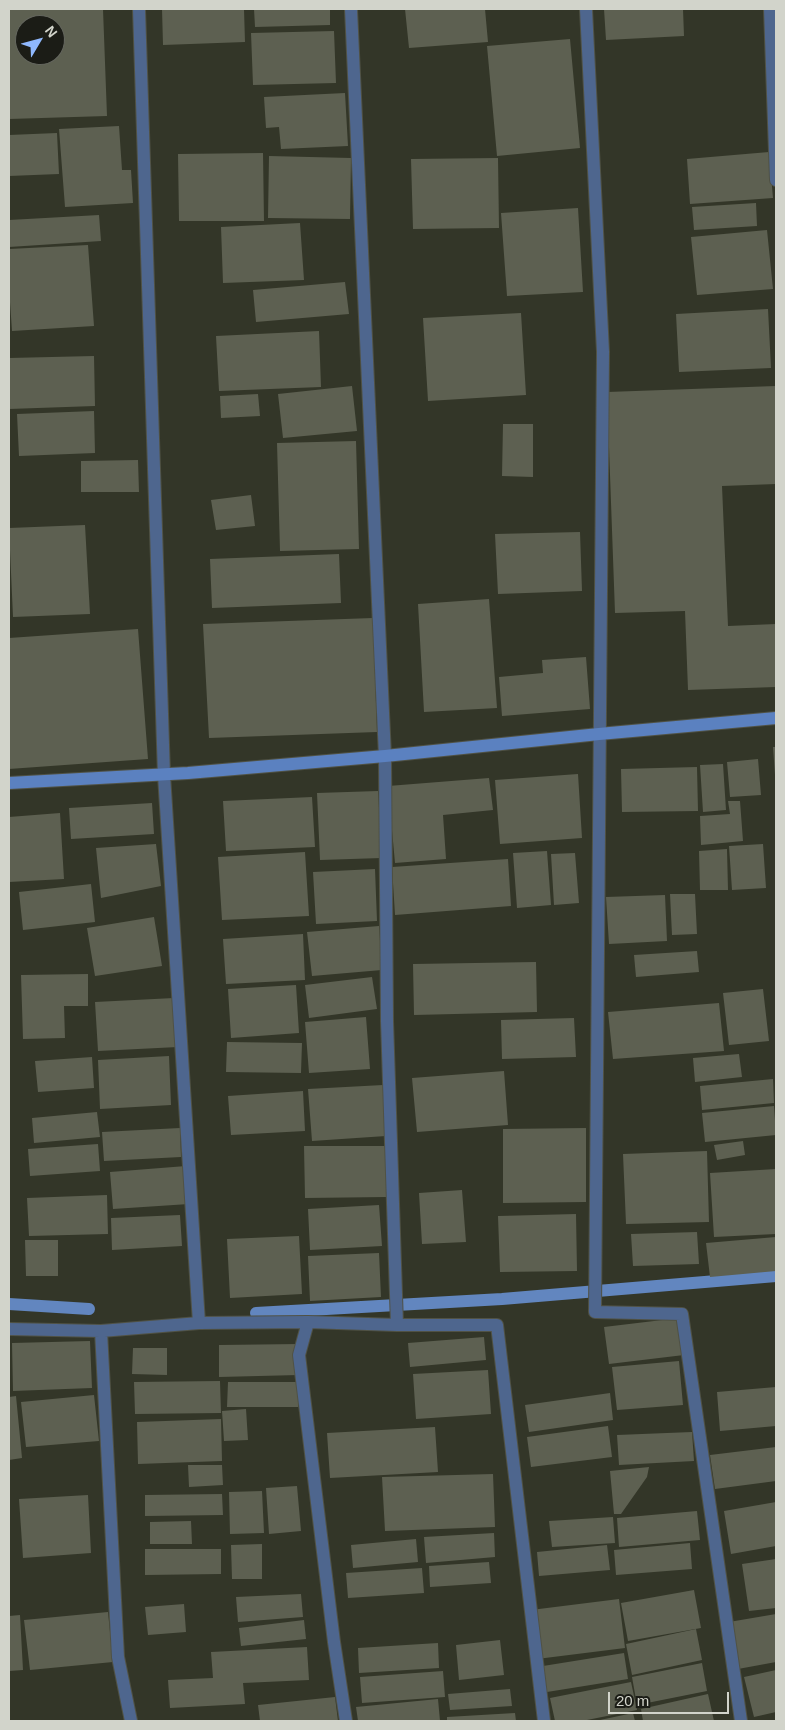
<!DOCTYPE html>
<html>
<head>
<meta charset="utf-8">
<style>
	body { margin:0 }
	#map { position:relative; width:785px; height:1730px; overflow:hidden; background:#333628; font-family:Arial,sans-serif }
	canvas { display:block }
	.frame { position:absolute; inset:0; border:10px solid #d2d4cb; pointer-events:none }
	.north { position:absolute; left:15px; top:15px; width:50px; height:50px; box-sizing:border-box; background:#1b1c16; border:1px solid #64665e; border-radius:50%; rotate:53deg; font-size:14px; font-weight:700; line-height:20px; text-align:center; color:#d2d4cb }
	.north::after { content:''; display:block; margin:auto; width:18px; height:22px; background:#8fb8fd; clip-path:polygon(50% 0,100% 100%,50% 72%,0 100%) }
	.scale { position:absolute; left:608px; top:1692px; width:121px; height:22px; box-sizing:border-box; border:2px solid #d2d4cb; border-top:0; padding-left:6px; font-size:15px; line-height:18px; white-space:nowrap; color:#d2d4cb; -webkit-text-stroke:4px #1b1c16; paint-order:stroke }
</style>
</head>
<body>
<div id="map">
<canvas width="785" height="1730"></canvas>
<div class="frame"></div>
<div class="north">N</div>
<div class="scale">20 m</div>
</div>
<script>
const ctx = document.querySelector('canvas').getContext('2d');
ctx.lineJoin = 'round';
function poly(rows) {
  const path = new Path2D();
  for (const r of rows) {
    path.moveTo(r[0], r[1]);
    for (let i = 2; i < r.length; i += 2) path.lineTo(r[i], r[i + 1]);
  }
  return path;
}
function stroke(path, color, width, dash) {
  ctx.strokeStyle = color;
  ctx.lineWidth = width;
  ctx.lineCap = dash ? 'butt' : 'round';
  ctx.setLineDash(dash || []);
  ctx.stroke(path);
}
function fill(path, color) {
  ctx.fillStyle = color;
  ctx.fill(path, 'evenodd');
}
stroke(poly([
	[9,1304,89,1309],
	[256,1313,502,1299,776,1276]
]), '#6286bf', 12);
fill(poly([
	[9,9,103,9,107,116,9,119],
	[25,25,55,25,55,55,25,55],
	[162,9,244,9,245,42,163,45],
	[254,9,330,9,330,25,255,27],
	[405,9,485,9,488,42,409,48],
	[604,9,683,9,684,36,606,40],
	[334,31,336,83,253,85,251,33],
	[570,39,580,148,497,156,487,46],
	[345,93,348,146,281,149,279,127,266,128,264,97],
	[119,126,122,170,131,170,133,203,65,207,59,129],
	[57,133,59,174,9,176,9,135],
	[769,152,773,198,690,204,687,159],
	[263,153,264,221,179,221,178,154],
	[269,156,351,158,350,219,268,218],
	[498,158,499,228,413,229,411,159],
	[756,203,757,226,694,230,692,207],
	[578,208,583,292,507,296,501,213],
	[99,215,101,241,9,247,9,220],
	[300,223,304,280,223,283,221,227],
	[767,230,773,289,697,295,691,237],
	[88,245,94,326,12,331,9,288,9,249],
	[345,282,349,314,256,322,253,290],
	[768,309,771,368,679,372,676,314],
	[521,313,526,395,428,401,423,318],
	[319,331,321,387,219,391,216,336],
	[94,356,95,406,9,409,9,358],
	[352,386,357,431,283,438,278,394],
	[776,386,776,484,722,486,728,626,776,624,776,687,688,690,685,611,615,613,607,392],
	[258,394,260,416,221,418,220,396],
	[94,411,95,453,19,456,17,414],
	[503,424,533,424,533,477,502,476],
	[356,441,359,549,280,551,277,443],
	[138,460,139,492,81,492,81,461],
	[251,495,255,526,216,530,211,500],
	[85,525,90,614,13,617,9,528],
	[580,532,582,591,498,594,495,534],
	[339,554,341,603,212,608,210,559],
	[489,599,497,708,424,712,418,604],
	[373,618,377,732,209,738,203,624],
	[138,629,148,759,9,769,9,638],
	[586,657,590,709,502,716,499,677,543,673,542,660],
	[773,747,776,747,776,775,775,775],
	[758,759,761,795,730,797,727,762],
	[723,764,726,810,703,812,700,765],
	[697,767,698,811,622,812,621,769],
	[578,774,582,838,500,844,495,780],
	[489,778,493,810,443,815,446,859,395,863,388,786],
	[378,791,382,858,320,860,317,793],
	[312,797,315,847,226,851,223,801],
	[728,801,740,801,743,841,701,845,700,816,730,814],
	[152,803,154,834,71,839,69,808],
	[60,813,64,879,9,882,9,817],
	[156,844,161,886,101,898,96,848],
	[763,844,766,888,732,890,729,846],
	[727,849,728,890,700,890,699,851],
	[547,851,551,905,517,908,513,853],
	[305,852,309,916,222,920,218,857],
	[575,853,579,903,554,905,551,854],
	[508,859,511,906,395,915,392,867],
	[375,869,377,921,316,924,313,872],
	[91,884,95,922,23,930,19,892],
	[670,894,695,894,697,934,672,935],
	[665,895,667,941,609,944,606,897],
	[154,917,162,966,95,976,87,928],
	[379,926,382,970,312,976,307,932],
	[303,934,305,980,226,984,223,939],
	[697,951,699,972,636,977,634,955],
	[536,962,537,1012,414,1015,413,964],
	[88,974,88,1006,64,1006,65,1038,23,1039,21,975],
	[372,977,377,1009,309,1018,305,985],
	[296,985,299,1033,231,1038,228,989],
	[763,989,769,1041,729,1045,723,993],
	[174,998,178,1047,98,1051,95,1002],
	[719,1003,724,1051,613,1059,608,1012],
	[366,1017,370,1069,309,1073,305,1022],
	[574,1018,576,1057,502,1059,501,1020],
	[227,1042,302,1043,301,1073,226,1072],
	[739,1054,742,1077,695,1082,693,1058],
	[169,1056,171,1105,100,1109,98,1060],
	[92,1057,94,1088,38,1092,35,1061],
	[504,1071,508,1125,417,1132,412,1078],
	[773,1079,774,1103,702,1110,700,1086],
	[383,1085,386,1136,312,1141,308,1089],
	[303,1091,305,1131,231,1135,228,1096],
	[774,1106,776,1135,705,1142,702,1113],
	[97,1112,100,1137,34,1143,32,1118],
	[180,1128,181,1157,104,1161,102,1132],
	[586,1128,586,1202,503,1203,503,1129],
	[743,1141,745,1155,717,1160,714,1145],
	[98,1144,100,1171,30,1176,28,1149],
	[304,1146,387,1146,387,1197,305,1198],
	[707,1151,709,1222,626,1224,623,1154],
	[186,1166,189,1204,113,1209,110,1172],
	[776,1169,776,1234,714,1237,710,1173],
	[462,1190,466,1242,422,1244,419,1193],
	[107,1195,108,1234,29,1236,27,1198],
	[379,1205,382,1246,310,1250,308,1209],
	[576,1214,577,1271,500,1272,498,1216],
	[180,1215,182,1246,112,1250,111,1218],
	[697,1232,699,1264,633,1266,631,1234],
	[299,1236,302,1294,230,1298,227,1239],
	[776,1237,776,1271,710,1277,706,1243],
	[25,1240,58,1240,58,1276,26,1276],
	[379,1253,381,1297,310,1301,308,1256],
	[679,1318,684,1355,609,1364,604,1327],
	[484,1337,486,1360,410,1367,408,1343],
	[90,1341,92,1388,13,1391,12,1343],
	[299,1344,299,1375,219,1377,219,1345],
	[133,1348,167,1348,167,1375,132,1374],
	[679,1361,683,1405,617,1410,612,1367],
	[488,1370,491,1414,416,1419,413,1374],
	[220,1381,221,1413,135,1414,134,1382],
	[228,1382,298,1382,298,1407,227,1407],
	[776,1387,776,1426,720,1431,717,1392],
	[610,1393,613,1420,529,1432,525,1405],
	[94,1395,99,1441,26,1447,21,1402],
	[16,1396,22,1458,9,1460,9,1397],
	[246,1409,248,1440,224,1441,222,1411],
	[221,1419,222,1461,138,1464,137,1422],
	[608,1426,612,1457,531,1467,527,1437],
	[435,1427,438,1472,330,1478,327,1433],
	[692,1432,694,1461,619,1465,617,1435],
	[776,1447,776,1481,715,1489,710,1455],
	[188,1465,222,1465,223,1485,189,1487],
	[649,1467,647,1477,621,1514,614,1514,610,1471],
	[493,1474,495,1527,385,1531,382,1477],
	[297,1486,301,1531,269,1534,266,1488],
	[262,1491,264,1533,230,1534,229,1492],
	[222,1494,223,1515,145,1516,145,1495],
	[88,1495,91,1553,23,1558,19,1499],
	[776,1502,776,1546,731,1554,724,1511],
	[697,1511,700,1540,619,1547,617,1518],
	[613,1517,615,1543,552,1547,549,1521],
	[191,1521,192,1544,150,1544,150,1522],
	[494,1533,495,1557,426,1563,424,1537],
	[416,1539,418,1562,353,1568,351,1545],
	[690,1543,692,1569,616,1575,614,1550],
	[262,1544,262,1579,232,1579,231,1545],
	[607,1545,610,1570,539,1576,537,1552],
	[145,1549,221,1549,221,1574,145,1575],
	[776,1559,776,1608,749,1611,742,1564],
	[489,1562,491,1583,430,1587,429,1566],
	[422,1568,424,1593,348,1598,346,1573],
	[694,1590,701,1628,628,1641,621,1603],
	[301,1594,303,1617,238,1622,236,1597],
	[619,1599,625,1648,537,1659,531,1610],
	[184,1604,186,1632,148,1635,145,1607],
	[108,1612,113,1662,30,1670,24,1620],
	[776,1614,776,1662,738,1669,729,1622],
	[20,1615,23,1670,9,1671,9,1616],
	[304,1620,306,1639,241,1646,239,1628],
	[696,1629,702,1660,632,1675,626,1644],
	[500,1640,504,1675,459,1680,456,1645],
	[438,1643,439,1668,359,1673,358,1648],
	[307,1647,309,1680,243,1683,245,1704,170,1708,168,1680,213,1678,211,1652],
	[624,1653,628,1679,547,1692,543,1666],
	[702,1663,707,1691,637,1705,632,1677],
	[776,1670,776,1712,754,1717,744,1677],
	[443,1671,445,1697,362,1703,360,1677],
	[631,1682,637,1710,582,1721,555,1721,550,1698],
	[510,1689,512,1706,450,1710,448,1694],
	[708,1694,714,1721,643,1721,641,1709],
	[335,1697,338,1721,260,1721,258,1705],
	[438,1699,440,1721,358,1721,356,1707],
	[515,1713,516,1721,447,1721,447,1717],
	[633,1713,635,1721,600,1721,600,1720]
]), '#5d6051');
const street = poly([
	[351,9,385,756,387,1021,397,1325],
	[586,9,603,352,595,1312,682,1314,741,1721],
	[770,9,776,180],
	[308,1322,299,1355,334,1642,346,1721],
	[199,1323,308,1322,397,1325,497,1325,544,1721],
	[9,1329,101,1331],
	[131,1721,118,1657,101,1331,199,1323,164,775,139,9]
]);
const secondary = poly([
	[9,783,188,773,385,756,599,734,776,718]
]);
stroke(street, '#505245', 14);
stroke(secondary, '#505245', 14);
stroke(street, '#4e668e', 12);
stroke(secondary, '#5b81c0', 12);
</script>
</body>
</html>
